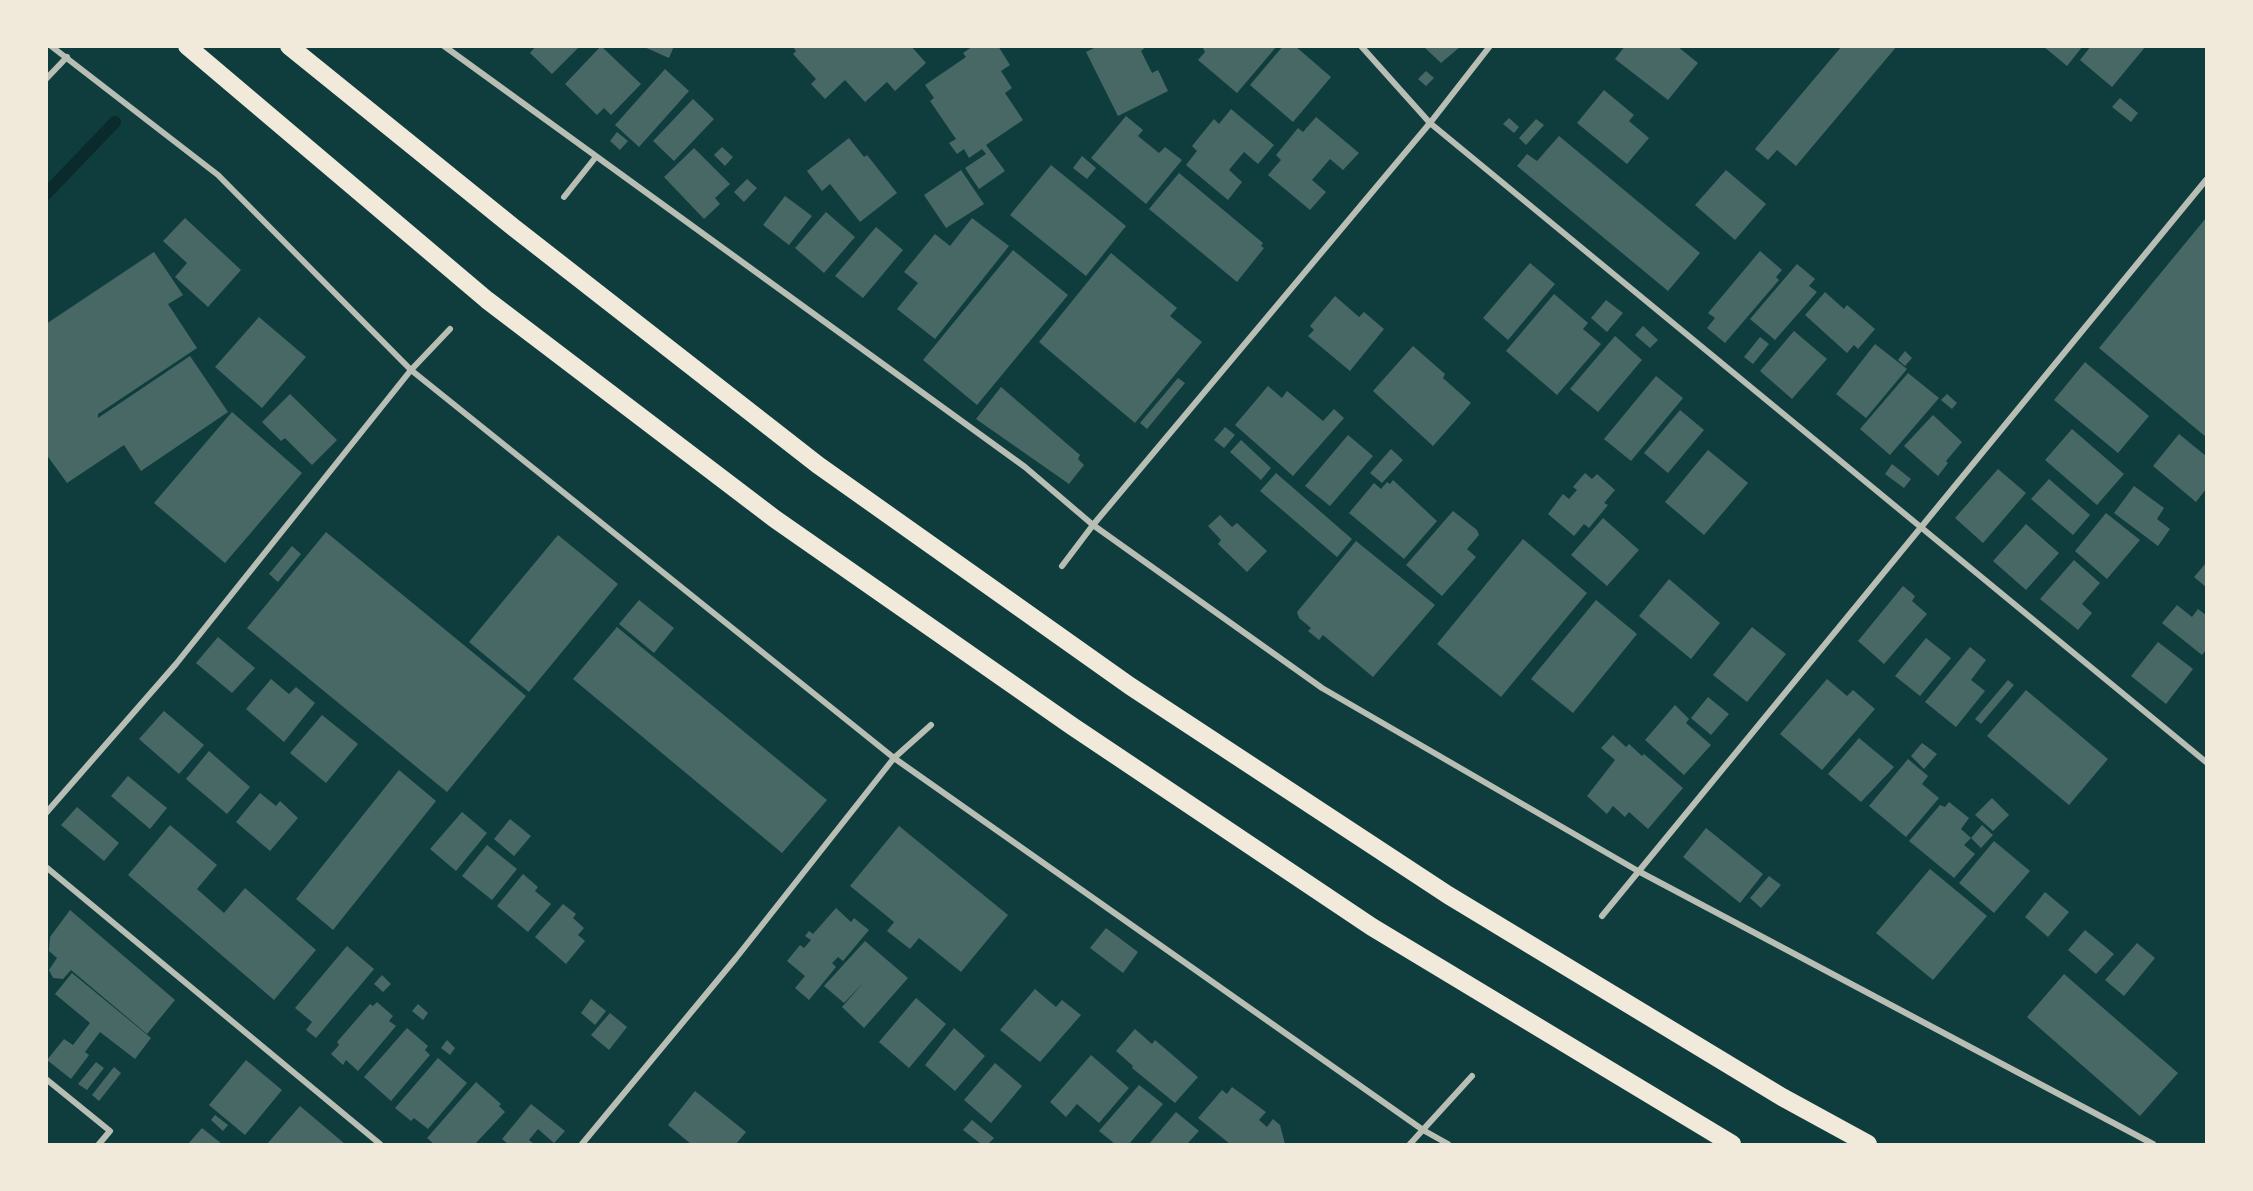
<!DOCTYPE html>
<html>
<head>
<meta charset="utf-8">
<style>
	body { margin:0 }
	#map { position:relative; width:2253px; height:1191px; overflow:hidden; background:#0f3d3e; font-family:Jost,sans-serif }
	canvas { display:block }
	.frame { position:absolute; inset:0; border:48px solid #f1e9da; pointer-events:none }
</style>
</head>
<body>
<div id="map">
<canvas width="2253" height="1191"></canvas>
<div class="frame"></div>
</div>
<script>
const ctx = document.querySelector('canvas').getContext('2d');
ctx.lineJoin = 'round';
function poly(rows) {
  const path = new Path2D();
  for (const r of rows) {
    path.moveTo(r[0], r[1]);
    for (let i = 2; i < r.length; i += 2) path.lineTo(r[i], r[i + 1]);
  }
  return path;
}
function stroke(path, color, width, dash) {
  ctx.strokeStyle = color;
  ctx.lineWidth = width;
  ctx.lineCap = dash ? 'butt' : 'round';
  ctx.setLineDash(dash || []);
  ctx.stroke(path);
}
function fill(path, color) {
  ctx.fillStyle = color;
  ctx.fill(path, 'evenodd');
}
stroke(poly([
	[46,194,115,122]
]), '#0a2a2b', 12);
fill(poly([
	[536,46,580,46,552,74,530,53],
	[601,46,641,84,611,115,604,108,597,115,565,84],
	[642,46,674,46,669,58],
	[792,46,911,46,926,63,895,91,887,82,865,102,845,80,825,99,811,84,816,79,793,54,796,51],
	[973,46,998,46,1010,65,1001,71,1012,88,1005,93,1023,120,986,145,1005,171,979,189,965,168,986,154,982,149,969,158,964,149,957,154,949,143,956,139,930,101,934,98,925,85,966,57,963,53],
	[1098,46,1147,46,1141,51,1152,73,1158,70,1168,91,1118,116,1086,52],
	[1202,46,1277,46,1237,93,1198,60,1205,52],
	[1283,46,1295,46,1331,77,1293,122,1250,85],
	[1423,46,1461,46,1441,63],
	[1625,46,1677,46,1698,63,1668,100,1615,59],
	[1842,46,1897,46,1796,166,1777,150,1768,160,1755,149],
	[2043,46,2083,46,2067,66],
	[2091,46,2146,46,2112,87,2080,60],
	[665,69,689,91,639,147,615,125],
	[1426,71,1434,78,1426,86,1418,79],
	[1604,90,1634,115,1629,121,1649,138,1627,164,1577,123],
	[2120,98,2138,113,2131,122,2112,107],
	[693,99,714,119,674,161,653,141],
	[1231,109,1274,145,1258,164,1244,152,1229,170,1242,182,1228,200,1186,165,1197,151,1192,146,1214,119,1219,124],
	[1126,116,1143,130,1138,136,1159,153,1165,147,1182,160,1146,204,1091,158],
	[1316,117,1359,153,1343,170,1330,159,1312,180,1326,192,1310,210,1268,175,1281,160,1276,155,1298,128,1303,132],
	[1509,118,1519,127,1514,133,1503,124],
	[1536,119,1544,125,1526,145,1519,138],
	[617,132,628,141,620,150,610,141],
	[1559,136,1700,253,1668,291,1517,166,1527,154,1537,161],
	[849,138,864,157,867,155,897,193,860,222,830,184,822,191,807,171],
	[722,147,733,157,725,166,714,155],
	[694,148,730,184,715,198,720,204,704,219,664,177],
	[1082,156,1096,168,1087,179,1073,168],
	[1051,165,1126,226,1086,276,1010,215],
	[961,170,984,204,946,228,924,195],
	[1726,170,1766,204,1735,240,1695,205],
	[1179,173,1263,243,1261,246,1264,248,1237,282,1149,209],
	[747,179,757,188,744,202,734,192],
	[785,196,812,216,789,245,763,225],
	[826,212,855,237,824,273,795,248],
	[185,218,241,270,208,307,175,277,187,263,163,241],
	[972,218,1009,246,935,339,897,309,918,283,904,272,935,234,950,246],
	[2206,218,2206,437,2099,348],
	[876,227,903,250,863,298,835,276],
	[1013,250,1068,295,977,405,923,360],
	[1760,251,1782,270,1776,277,1779,280,1725,343,1707,328,1715,318,1708,313],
	[154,252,183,295,168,304,197,348,98,414,98,418,190,356,228,412,141,471,124,445,67,483,46,454,46,324],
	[1111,253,1177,308,1170,316,1202,342,1135,423,1039,342],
	[1530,263,1555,284,1508,340,1483,318],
	[1797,264,1815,279,1809,286,1817,292,1775,340,1750,319],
	[1825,292,1844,309,1847,305,1875,329,1858,349,1854,345,1847,353,1805,315],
	[1554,294,1588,323,1583,329,1601,344,1557,395,1506,351],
	[1335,296,1359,317,1364,312,1384,329,1350,371,1308,336,1314,330,1310,326],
	[1606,300,1623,313,1607,332,1591,318],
	[259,317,306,357,262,408,215,367],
	[1643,326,1658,340,1650,348,1635,335],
	[1794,331,1827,359,1792,399,1760,371],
	[1615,336,1642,360,1598,412,1570,389],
	[1760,337,1769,344,1753,364,1744,357],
	[1875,344,1907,369,1866,418,1836,394],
	[1413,346,1445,374,1443,378,1471,403,1433,446,1373,391],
	[1905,351,1912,358,1905,366,1898,360],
	[2085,362,2149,416,2118,453,2054,400],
	[1908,373,1939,398,1890,455,1860,429],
	[1656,376,1683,398,1631,461,1604,439],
	[1178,378,1185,383,1147,429,1140,423],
	[1268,386,1282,398,1287,391,1323,421,1334,409,1344,418,1293,476,1235,425],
	[1001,387,1080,455,1078,459,1084,465,1069,484,976,419],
	[290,394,337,440,312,465,285,438,281,441,262,422],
	[1947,394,1957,403,1952,409,1941,400],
	[1680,410,1704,430,1668,473,1644,453],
	[232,412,302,473,225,563,154,503],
	[1933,415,1962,442,1946,461,1948,463,1938,476,1904,446],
	[1225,427,1235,435,1224,448,1214,440],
	[2072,429,2124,474,2097,505,2045,460],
	[2179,434,2206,456,2206,489,2196,502,2153,466],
	[1348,435,1373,456,1330,506,1305,486],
	[1241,440,1271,468,1261,480,1230,452],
	[1391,449,1403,460,1382,483,1370,473],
	[1708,450,1748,483,1704,535,1665,502],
	[1892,464,1911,479,1904,488,1885,474],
	[1998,469,2026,493,1983,543,1955,518],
	[1276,473,1352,539,1337,557,1260,491],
	[1585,473,1592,479,1597,474,1615,490,1604,503,1608,505,1589,528,1584,524,1574,536,1548,514,1563,494,1569,499,1577,490,1573,487],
	[2049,479,2090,515,2073,535,2031,499],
	[1393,480,1437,521,1404,559,1349,513,1374,483,1381,489,1387,482,1390,484],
	[2134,486,2164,508,2157,519,2170,529,2158,546,2114,513],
	[1453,511,1477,530,1479,535,1467,549,1476,557,1442,596,1406,565],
	[2106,513,2140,540,2107,579,2075,551],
	[1220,515,1232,527,1237,523,1267,551,1247,572,1218,544,1221,540,1208,526],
	[1603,518,1639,550,1607,586,1571,555],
	[2026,524,2059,553,2026,590,1993,561],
	[326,532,526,696,447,792,247,628],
	[558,535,618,584,529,692,469,642],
	[1523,539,1587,593,1501,697,1437,644],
	[1356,541,1435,605,1373,677,1323,635,1319,640,1308,631,1311,628,1299,618,1297,612],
	[292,546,301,554,278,582,269,574],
	[2074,560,2100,583,2082,604,2092,613,2078,630,2040,599],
	[2206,563,2206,587,2194,577],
	[1669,579,1720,623,1691,659,1639,616],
	[1903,586,1915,596,1912,601,1927,614,1884,664,1858,641],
	[639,600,674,628,654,653,619,624],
	[1596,600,1637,634,1573,713,1531,679],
	[2177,605,2192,617,2198,609,2206,615,2206,650,2202,655,2162,623],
	[617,627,827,800,782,853,573,679],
	[1752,627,1786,654,1747,702,1713,675],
	[218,637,255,668,232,693,196,663],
	[1926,638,1951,658,1920,696,1895,676],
	[2158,642,2193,669,2166,704,2131,676],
	[1970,647,1986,660,1971,680,1985,691,1956,727,1925,702],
	[271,679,289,694,296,687,315,703,284,742,246,709],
	[1827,679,1847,696,1853,690,1875,709,1822,770,1780,734],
	[2008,680,2014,685,1981,724,1975,719],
	[2026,690,2108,759,2069,805,1987,736],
	[1708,697,1729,714,1711,735,1691,718],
	[1675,705,1689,719,1686,723,1711,745,1684,775,1645,740],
	[164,711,204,745,179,774,139,739],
	[322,715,358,744,326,783,290,753],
	[1613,735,1626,747,1629,744,1642,756,1644,754,1683,788,1648,829,1629,812,1625,817,1613,806,1607,814,1587,796,1615,760,1601,748],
	[1859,738,1894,767,1861,802,1828,774],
	[1922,743,1937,754,1924,769,1911,756],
	[209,751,250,787,227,814,186,779],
	[1908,759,1928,776,1922,784,1939,798,1906,837,1869,806],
	[399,770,436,801,333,930,296,899],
	[128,776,167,808,150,829,111,796],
	[260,793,276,806,280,801,298,818,270,851,236,822],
	[1992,798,2009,815,1993,831,1975,815],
	[1949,802,1969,818,1961,829,1971,838,1982,825,1993,835,1981,848,1971,838,1964,845,1975,854,1954,878,1909,841,1940,805,1945,807],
	[77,807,119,843,104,861,61,825],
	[462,812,487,833,456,871,430,849],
	[510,819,531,836,514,856,494,839],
	[170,825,217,865,197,889,224,913,245,888,316,950,274,1000,128,875],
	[899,826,1008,915,961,972,919,938,910,949,887,931,894,922,850,886],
	[1706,828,1763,874,1740,903,1683,857],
	[1994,841,2030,871,1994,913,1959,883],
	[487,845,517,869,492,900,462,876],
	[1930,869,1987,916,1933,980,1876,933],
	[523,874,538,887,535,891,551,904,528,932,497,906],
	[1769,876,1781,885,1761,908,1750,898],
	[2045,892,2069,912,2048,937,2025,917],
	[563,904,576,914,573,918,584,928,578,935,585,941,566,964,535,937],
	[836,908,851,922,854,918,869,930,843,961,838,957,832,963,836,967,809,1000,795,988,805,976,787,961,800,945,804,948,811,940,805,936,809,931,813,934],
	[70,910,175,1000,147,1034,71,970,63,979,53,978,49,970,57,958,49,951,50,937],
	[1106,928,1138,952,1123,973,1090,948],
	[2085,930,2114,954,2096,974,2068,950],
	[865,941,908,978,864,1028,842,1007,864,982,844,1003,824,986],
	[2137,943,2155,958,2124,996,2105,980],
	[347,946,374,969,316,1038,306,1030,312,1022,295,1008],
	[72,973,151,1038,135,1059,100,1032,85,1052,89,1055,71,1079,47,1060,64,1039,73,1045,90,1023,55,994],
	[2064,974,2178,1073,2140,1116,2027,1017],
	[382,975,391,984,383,992,374,984],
	[1035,989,1056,1007,1062,1000,1081,1015,1040,1062,1000,1030],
	[916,998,946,1024,909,1068,879,1042],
	[591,999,606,1011,595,1025,581,1013],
	[377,1002,393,1016,389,1021,396,1026,358,1071,346,1060,343,1065,331,1054,339,1045,337,1042,370,1004,373,1006],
	[418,1004,428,1013,423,1020,412,1011],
	[610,1013,627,1027,609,1050,591,1035],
	[407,1028,428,1046,425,1050,430,1055,391,1101,364,1077],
	[954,1028,985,1056,955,1091,925,1065],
	[1135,1029,1152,1044,1155,1040,1198,1077,1175,1103,1132,1068,1133,1066,1116,1051],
	[447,1040,455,1048,450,1055,441,1048],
	[1091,1055,1129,1088,1099,1123,1077,1104,1066,1117,1050,1102],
	[438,1058,467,1083,428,1129,414,1118,411,1121,395,1108],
	[246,1060,282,1090,245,1135,209,1105],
	[96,1062,104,1068,87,1090,78,1084],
	[995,1063,1022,1086,991,1123,964,1100],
	[114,1067,121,1073,99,1101,92,1095],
	[476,1082,501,1104,499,1106,505,1112,475,1144,434,1144,427,1138],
	[1139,1085,1163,1104,1129,1144,1115,1144,1099,1131],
	[1232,1087,1266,1112,1259,1120,1267,1127,1273,1119,1280,1125,1285,1144,1230,1144,1198,1118,1222,1090,1227,1094],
	[695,1091,746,1132,736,1144,691,1144,668,1125],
	[531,1104,565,1131,554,1143,538,1129,529,1140,534,1144,508,1144,502,1139],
	[300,1106,345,1144,267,1144],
	[1176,1112,1199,1131,1187,1144,1149,1144],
	[215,1115,228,1125,223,1131,211,1120],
	[972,1120,994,1138,988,1144,981,1144,963,1130],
	[202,1128,222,1144,188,1144]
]), '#486865');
stroke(poly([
	[51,46,218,175,411,370,894,758,1423,1130,1448,1144],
	[444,46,1025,467,1093,525,1322,688,1638,871,2153,1144],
	[1361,46,1430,123,2206,762],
	[46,79,67,57],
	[564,197,595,158],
	[1062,566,1093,525,1430,123,1490,46],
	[46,813,176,664,411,370,450,329],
	[46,867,380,1144],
	[1602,916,2206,180],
	[46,1079,110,1131,99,1144],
	[582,1144,736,958,894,758,931,725],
	[1410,1144,1472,1076]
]), '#b8beb3', 6);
stroke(poly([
	[187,46,487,300,775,519,1072,726,1372,927,1732,1144],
	[289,46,513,227,818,465,1130,686,1448,895,1782,1097,1868,1144]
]), '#f1e9da', 18);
</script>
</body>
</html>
